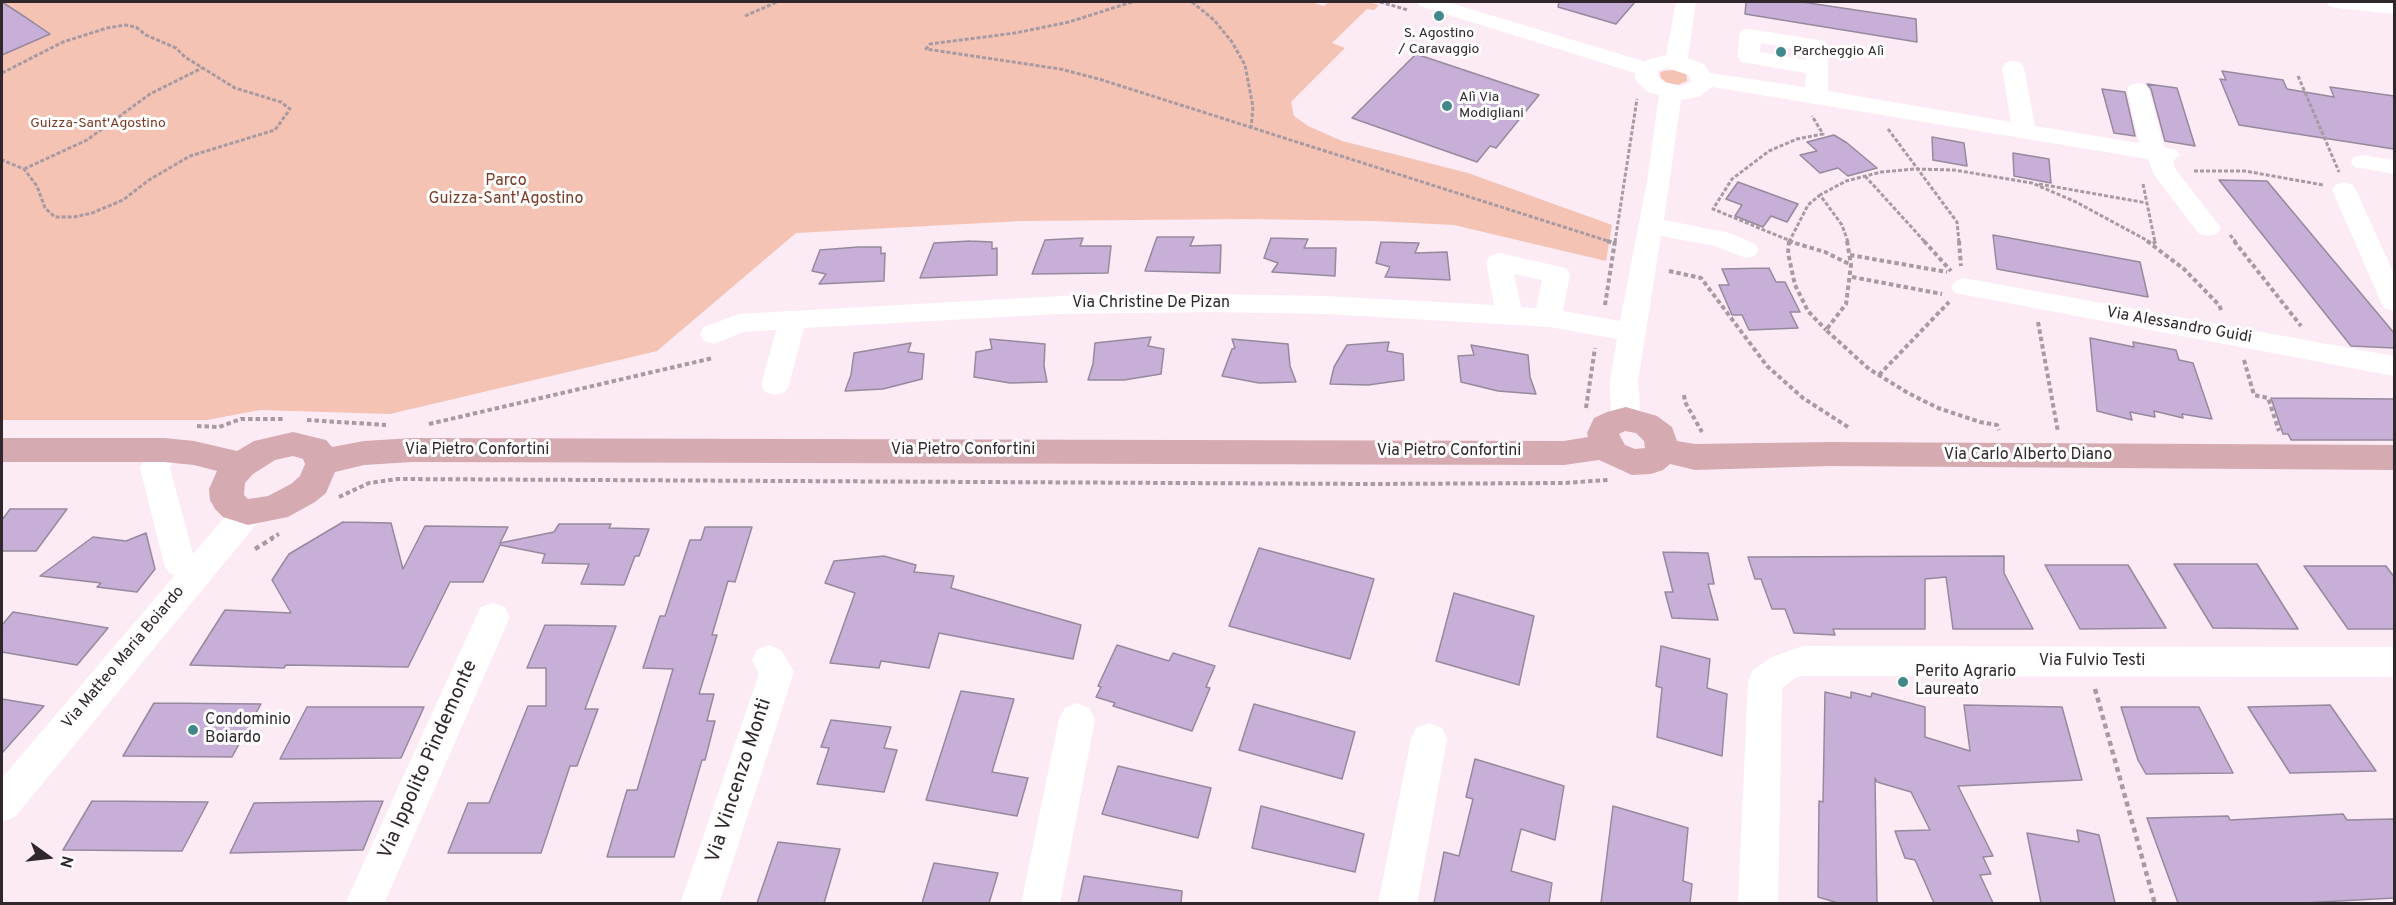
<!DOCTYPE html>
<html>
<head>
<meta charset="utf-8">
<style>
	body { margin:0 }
	#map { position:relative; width:2396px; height:905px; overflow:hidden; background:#fceaf5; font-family:Overpass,sans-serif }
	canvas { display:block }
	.frame { position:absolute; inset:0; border:3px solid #2f272c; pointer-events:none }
	.north { position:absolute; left:18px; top:827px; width:60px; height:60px; -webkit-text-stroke:4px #fdfdfd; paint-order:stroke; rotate:105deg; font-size:16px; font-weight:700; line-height:24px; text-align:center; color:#2f272c }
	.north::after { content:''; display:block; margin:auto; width:21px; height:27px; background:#2f272c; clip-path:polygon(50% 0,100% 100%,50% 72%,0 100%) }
</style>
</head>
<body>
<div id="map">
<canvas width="2396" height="905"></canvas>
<div class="frame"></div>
<div class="north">N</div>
</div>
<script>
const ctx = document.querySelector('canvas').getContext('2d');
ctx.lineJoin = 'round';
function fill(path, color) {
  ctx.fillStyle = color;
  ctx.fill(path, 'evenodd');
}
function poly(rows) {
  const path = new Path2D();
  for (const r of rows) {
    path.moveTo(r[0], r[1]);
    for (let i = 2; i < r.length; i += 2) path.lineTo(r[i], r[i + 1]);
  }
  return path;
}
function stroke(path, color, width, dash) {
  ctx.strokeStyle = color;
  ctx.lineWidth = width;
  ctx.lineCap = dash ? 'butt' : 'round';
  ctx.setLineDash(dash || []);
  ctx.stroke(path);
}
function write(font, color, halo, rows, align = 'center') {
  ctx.font = font + ' Overpass,sans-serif';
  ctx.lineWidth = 6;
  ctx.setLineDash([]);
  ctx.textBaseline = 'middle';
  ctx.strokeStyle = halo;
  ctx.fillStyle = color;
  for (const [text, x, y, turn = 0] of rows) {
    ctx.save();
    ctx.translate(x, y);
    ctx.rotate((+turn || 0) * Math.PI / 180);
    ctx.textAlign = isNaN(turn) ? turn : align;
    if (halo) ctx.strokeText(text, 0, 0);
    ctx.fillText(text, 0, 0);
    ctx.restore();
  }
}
fill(poly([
	[2,2,1311,2,1324,6,1329,2,1369,2,1379,5,1374,10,1367,9,1332,43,1345,48,1291,102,1294,116,1308,126,1342,141,1468,173,1612,225,1606,261,1454,225,1375,221,1247,219,1021,221,796,233,657,351,390,414,260,410,207,420,2,420],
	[1674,70,1686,74,1687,81,1677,85,1667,83,1661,78,1660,73,1663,71]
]), '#f4c3b3');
const building = poly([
	[2,2,25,17,50,34,2,55,2,2],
	[1559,2,1635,2,1616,24,1558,7,1559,2],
	[1746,2,1802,2,1916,19,1917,42,1745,14,1746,2],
	[1416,54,1539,95,1496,148,1490,146,1477,162,1352,118,1416,54],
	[2222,71,2283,80,2287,89,2334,97,2330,87,2394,96,2394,149,2239,125,2220,79,2226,80,2222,71],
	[2147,84,2177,88,2195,146,2165,141,2151,89,2147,84],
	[2102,89,2125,92,2135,136,2114,133,2102,89],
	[1834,135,1847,143,1877,168,1848,176,1838,168,1820,173,1800,155,1817,151,1807,142,1834,135],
	[1932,137,1964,143,1967,166,1933,160,1932,137],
	[2013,153,2049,159,2051,183,2014,176,2013,153],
	[2219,180,2267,181,2394,333,2394,348,2351,346,2219,180],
	[1738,182,1798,204,1787,222,1771,216,1763,227,1735,216,1742,205,1726,199,1738,182],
	[1993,235,2140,262,2148,297,1997,269,1993,235],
	[1157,237,1194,237,1190,246,1221,245,1220,273,1145,271,1157,237],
	[1083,238,1080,246,1111,246,1108,273,1032,274,1045,240,1083,238],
	[1271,238,1308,239,1304,248,1336,248,1335,276,1272,272,1278,263,1264,258,1271,238],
	[970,241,992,242,992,249,997,248,997,275,920,278,934,243,970,241],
	[1381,242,1419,243,1415,253,1447,252,1450,280,1385,277,1390,267,1376,263,1381,242],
	[858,247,881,247,881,254,885,253,884,281,819,284,826,274,812,271,820,250,858,247],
	[1769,268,1776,282,1785,282,1800,312,1790,312,1798,328,1749,330,1742,315,1732,315,1719,285,1729,285,1722,269,1769,268],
	[1151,337,1148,346,1164,349,1161,374,1124,380,1088,380,1093,364,1095,343,1151,337],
	[2090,338,2134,347,2133,342,2176,350,2179,360,2193,363,2212,419,2182,414,2183,418,2154,411,2155,417,2130,412,2132,420,2097,411,2090,338],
	[990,339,1045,344,1044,366,1047,382,1010,383,974,377,976,352,992,349,990,339],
	[1232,339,1288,344,1290,366,1296,382,1259,383,1222,376,1232,349,1235,348,1232,339],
	[1389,342,1387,351,1403,354,1404,380,1368,385,1330,384,1334,367,1347,345,1389,342],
	[911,343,908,352,924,354,922,379,883,389,845,391,851,375,854,353,911,343],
	[1471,345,1528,355,1530,377,1536,394,1498,391,1461,382,1458,356,1474,355,1471,345],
	[2271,398,2394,399,2394,440,2291,440,2288,434,2283,434,2271,398],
	[10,509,67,509,36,551,2,551,2,520,10,509],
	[343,522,391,523,403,569,425,526,508,527,500,543,554,532,559,524,611,524,609,528,649,529,639,556,635,556,624,585,581,584,589,564,542,563,545,554,500,545,483,582,450,582,408,667,286,665,284,668,190,665,225,610,291,613,272,580,289,554,343,522],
	[705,527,752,527,735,582,728,581,712,635,717,635,699,694,714,694,707,721,715,721,705,760,702,760,674,857,607,857,627,790,637,790,673,669,643,668,660,616,665,616,690,540,701,540,705,527],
	[146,533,155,569,137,592,97,587,101,583,40,576,93,537,126,541,146,533],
	[1259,548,1374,579,1350,659,1229,626,1259,548],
	[1663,552,1708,553,1714,584,1708,584,1718,620,1672,618,1665,592,1673,592,1663,552],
	[884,556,916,565,914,572,954,576,951,588,1081,625,1073,659,939,633,929,668,881,661,879,668,830,663,855,593,825,583,834,561,884,556],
	[2004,556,2004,573,2033,629,1953,629,1946,577,1925,579,1925,629,1833,629,1835,635,1794,633,1785,609,1772,609,1761,579,1755,579,1748,557,2004,556],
	[2174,564,2257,564,2298,629,2213,628,2174,564],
	[2045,565,2128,565,2166,628,2080,629,2045,565],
	[2304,566,2386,566,2394,577,2394,629,2348,629,2304,566],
	[1454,593,1534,616,1519,685,1436,661,1454,593],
	[13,612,73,622,108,628,77,665,2,652,2,625,13,612],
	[545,625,616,626,585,709,598,709,577,766,570,766,541,853,448,853,468,803,489,803,528,706,546,706,546,668,527,668,545,625],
	[1117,645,1169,661,1173,653,1215,666,1206,687,1210,688,1192,731,1113,706,1115,703,1096,697,1101,687,1098,686,1117,645],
	[1661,646,1710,659,1707,688,1727,694,1722,756,1657,737,1662,688,1656,686,1661,646],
	[961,691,1014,699,992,772,1028,778,1017,816,926,800,961,691],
	[1825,692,1851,698,1851,692,1871,697,1872,693,1925,707,1925,737,1970,751,1964,705,2062,707,2082,780,1958,786,1993,856,1983,857,1991,874,1980,875,1993,903,1934,903,1915,860,1905,858,1895,831,1930,830,1911,792,1877,782,1875,778,1877,903,1838,903,1818,897,1819,801,1823,802,1825,692],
	[2,699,44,706,2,753,2,699],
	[154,703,261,704,232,757,123,756,154,703],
	[1254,704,1355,732,1342,779,1239,750,1254,704],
	[2330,705,2376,771,2290,773,2248,707,2330,705],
	[307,707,424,707,401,758,280,759,307,707],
	[2121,707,2199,707,2233,773,2146,774,2138,760,2121,707],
	[831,720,891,727,884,748,897,750,884,792,817,784,829,748,821,747,831,720],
	[1475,759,1564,786,1555,840,1521,829,1511,871,1552,883,1549,903,1434,903,1444,852,1459,856,1473,799,1466,797,1475,759],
	[1118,766,1211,788,1198,838,1102,814,1118,766],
	[92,801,208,802,182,851,63,850,92,801],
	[383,801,363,850,230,853,254,803,383,801],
	[1261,806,1364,834,1355,872,1252,848,1261,806],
	[1613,806,1688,828,1683,881,1692,884,1690,903,1601,903,1613,806],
	[2343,814,2347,820,2394,819,2394,898,2303,903,2178,903,2147,818,2228,816,2230,820,2343,814],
	[2077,830,2099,835,2115,903,2041,903,2027,833,2079,842,2077,830],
	[778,842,840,849,824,903,757,903,778,842],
	[934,863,998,873,989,903,922,903,934,863],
	[1084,876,1182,891,1181,903,1078,903,1084,876]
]);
fill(building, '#c8afd7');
stroke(building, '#958a9d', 1.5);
stroke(poly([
	[1132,2,1069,22,1015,33,930,44,926,49,1060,69,1099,79,1611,242],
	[1192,2,1214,20,1232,42,1245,65,1253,107,1251,128],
	[1380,2,1408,10],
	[745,16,777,2],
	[2,73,63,42,107,28,125,25,136,27,146,35,176,48,185,57,235,88,281,102,290,109,275,130,190,156,149,180,123,200,92,213,74,217,55,217,45,208,37,186,24,169,2,160],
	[2298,76,2339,172],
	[1888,129,1957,222,1959,242],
	[24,169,87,140,150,94,202,68],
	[2194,171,2245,171,2323,185],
	[1865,176,1925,242],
	[2039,184,2147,203],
	[2143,184,2155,242],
	[2230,235,2236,242],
	[1615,242,1637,99],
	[1789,242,1808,205,1820,195],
	[1793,242,1713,209,1732,179,1769,151,1797,139,1823,134,1812,116],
	[1848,242,1842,225,1820,195,1846,181,1881,172,1915,169,1954,170,2032,183,2076,202,2150,242]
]), '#a89aa2', 3, [4, 2]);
stroke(poly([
	[1607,241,1614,243],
	[1788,241,1825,252,1851,265],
	[1789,241,1788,253,1795,285,1808,311,1826,330],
	[1847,241,1851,265,1846,304,1826,330,1869,369,1908,393,1938,408,1980,422,1997,425,1999,430],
	[1924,241,1951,271],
	[1959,241,1961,266],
	[2147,241,2184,269,2219,305,2222,312],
	[2154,241,2155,244],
	[2234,241,2301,326],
	[1850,255,1947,272],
	[1669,271,1701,278,1767,366,1803,398,1848,427],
	[1852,277,1942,294],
	[1605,305,1615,241],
	[2038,322,2058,432],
	[2244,360,2254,395,2268,398,2279,431],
	[1879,375,1949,302],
	[1684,395,1685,402,1702,432],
	[1586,408,1595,348],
	[307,420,386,425],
	[429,424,713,358],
	[197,426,219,427,241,419,285,419],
	[339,497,369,483,398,479,1371,484,1564,483,1608,480],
	[270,539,279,534]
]), '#a89aa2', 4, [4.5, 3]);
stroke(poly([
	[255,549,273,538],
	[2095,689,2155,904]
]), '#a89aa2', 4.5, [5, 4]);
fill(poly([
	[1417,2,1447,2,1643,61,1666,55,1676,2,1696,2,1688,58,1705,65,1710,73,1805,87,1806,73,1741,62,1738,57,1739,35,1742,30,1750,29,1825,41,1828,46,1828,91,2011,122,2002,68,2005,63,2013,61,2021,63,2024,68,2035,126,2139,143,2127,90,2130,85,2138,83,2146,85,2149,90,2164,147,2176,150,2180,155,2173,161,2176,170,2221,228,2217,234,2208,236,2199,234,2155,176,2148,159,1712,87,1699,97,1681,100,1664,220,1730,233,1755,244,1759,250,1755,256,1746,258,1715,246,1661,236,1638,381,1641,419,1636,427,1626,430,1616,427,1611,419,1610,381,1617,339,1550,327,1325,314,1212,312,1059,314,804,328,789,385,785,392,775,395,765,392,761,385,776,330,743,332,714,344,704,341,700,334,704,327,739,314,1059,296,1212,294,1325,296,1494,305,1486,262,1490,256,1499,253,1566,268,1570,274,1563,311,1620,321,1647,182,1659,95,1648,92,1638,83,1635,78,1635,73,1420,6,1417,2],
	[1761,43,1806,51,1806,60,1760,52,1761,43],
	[1667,68,1689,75,1691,82,1682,86,1664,82,1657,76,1658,71,1667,68],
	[1514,274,1542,280,1536,308,1521,307,1514,274],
	[2326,2,2394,2,2394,14,2336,8,2329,6,2326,2],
	[2363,155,2394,160,2394,174,2354,167,2351,162,2354,157,2363,155],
	[2344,182,2353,185,2356,190,2394,274,2394,311,2384,308,2381,302,2332,190,2335,185,2344,182],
	[1964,278,2394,356,2394,376,1955,293,1951,287,1955,281,1964,278],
	[164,439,175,442,179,450,170,468,193,554,237,503,248,500,259,503,264,512,259,521,15,817,2,822,2,778,175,575,169,573,164,564,140,468,153,442,164,439],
	[493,603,505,607,510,617,384,904,345,904,476,617,481,607,493,603],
	[769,645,781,650,794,672,719,904,680,904,759,674,752,660,757,650,769,645],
	[1803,646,2394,647,2394,677,1803,676,1795,678,1782,688,1778,904,1738,904,1748,681,1753,670,1772,657,1803,646],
	[1077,703,1089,708,1095,719,1060,904,1021,904,1059,719,1065,708,1077,703],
	[1429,723,1442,728,1447,739,1417,904,1378,904,1411,739,1416,728,1429,723]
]), '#fff');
fill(poly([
	[1626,407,1657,416,1672,427,1677,441,1695,444,1830,442,2394,445,2394,470,1830,466,1695,470,1670,464,1663,470,1651,474,1632,475,1599,460,1564,465,412,462,364,465,335,472,326,493,315,502,288,517,248,525,223,517,215,509,210,500,209,489,217,471,194,465,164,462,2,462,2,438,164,438,194,441,237,451,254,441,293,432,326,440,332,447,364,441,412,438,1564,441,1588,437,1587,433,1594,418,1607,412,1626,407],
	[1625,431,1636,433,1644,441,1645,448,1635,449,1625,445,1619,434,1625,431],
	[293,456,303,459,305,464,300,476,291,484,268,496,248,499,244,495,245,483,253,474,275,460,293,456]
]), '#d6aab1');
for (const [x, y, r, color] of [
	[1439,16,6,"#408889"],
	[1781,52,6,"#408889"],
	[1447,106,6,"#408889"],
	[1903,682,6,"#408889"],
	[193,730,6,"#408889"]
]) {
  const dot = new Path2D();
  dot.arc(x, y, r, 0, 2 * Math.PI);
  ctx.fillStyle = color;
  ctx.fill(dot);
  stroke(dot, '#fdfdfd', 2);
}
write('14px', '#2f272c', '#fdfdfd', [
	["S. Agostino",1439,34,"center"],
	["/ Caravaggio",1439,50,"center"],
	["Parcheggio Alì",1793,52],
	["Alì Via",1459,98],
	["Modigliani",1459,114]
], 'left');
write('14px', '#7a3c27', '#fdfdfd', [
	["Guizza-Sant'Agostino",98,124]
]);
write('16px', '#7a3c27', '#fdfdfd', [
	["Parco",506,182],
	["Guizza-Sant'Agostino",506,200]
]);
write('16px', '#2f272c', '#fdfdfd', [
	["Via Christine De Pizan",1151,304],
	["Via Alessandro Guidi",2179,326,10],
	["Via Pietro Confortini",477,451],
	["Via Pietro Confortini",963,451],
	["Via Pietro Confortini",1449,452],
	["Via Carlo Alberto Diano",2028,456],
	["Via Matteo Maria Boiardo",124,658,-50],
	["Via Fulvio Testi",2092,662]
]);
write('16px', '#2f272c', '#fdfdfd', [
	["Perito Agrario",1915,673],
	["Laureato",1915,691],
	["Condominio",205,721],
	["Boiardo",205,739]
], 'left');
write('20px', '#2f272c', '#fdfdfd', [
	["Via Ippolito Pindemonte",429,760,-66],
	["Via Vincenzo Monti",740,781,-72]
]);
</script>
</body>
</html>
